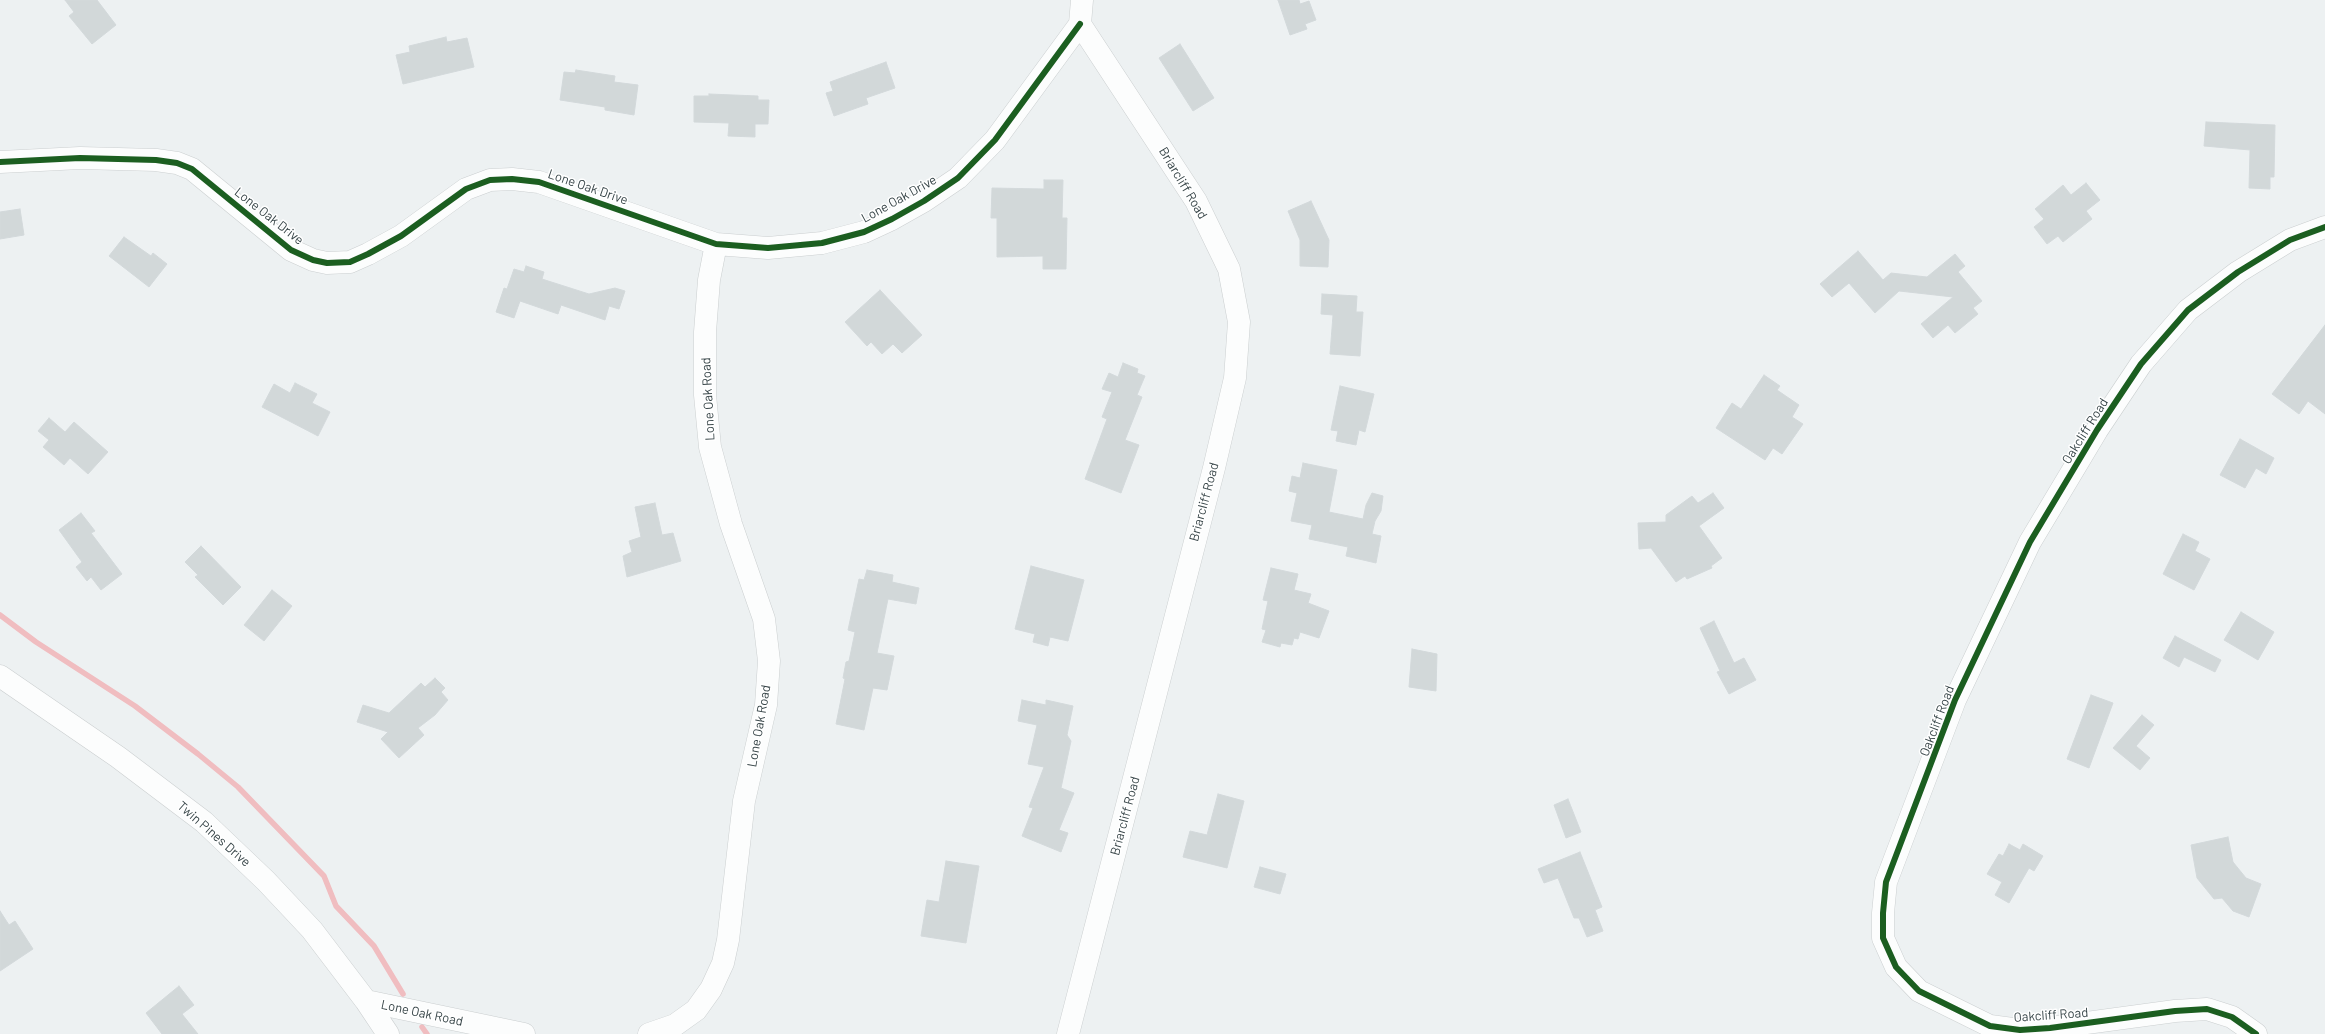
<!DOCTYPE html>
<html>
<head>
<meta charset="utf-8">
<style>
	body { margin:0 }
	canvas { display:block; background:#edf1f2 }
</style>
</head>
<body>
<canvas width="2325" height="1034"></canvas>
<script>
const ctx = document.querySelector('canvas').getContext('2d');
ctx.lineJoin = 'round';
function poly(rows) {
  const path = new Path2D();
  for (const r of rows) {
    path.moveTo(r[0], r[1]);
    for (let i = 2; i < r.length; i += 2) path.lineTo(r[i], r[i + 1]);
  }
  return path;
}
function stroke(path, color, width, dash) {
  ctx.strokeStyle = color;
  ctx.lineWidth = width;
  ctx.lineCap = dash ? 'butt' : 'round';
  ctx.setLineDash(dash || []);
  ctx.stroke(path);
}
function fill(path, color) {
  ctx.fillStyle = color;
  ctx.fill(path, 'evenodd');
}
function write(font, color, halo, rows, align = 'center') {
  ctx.font = font + ' Barlow,sans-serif';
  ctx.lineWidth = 3;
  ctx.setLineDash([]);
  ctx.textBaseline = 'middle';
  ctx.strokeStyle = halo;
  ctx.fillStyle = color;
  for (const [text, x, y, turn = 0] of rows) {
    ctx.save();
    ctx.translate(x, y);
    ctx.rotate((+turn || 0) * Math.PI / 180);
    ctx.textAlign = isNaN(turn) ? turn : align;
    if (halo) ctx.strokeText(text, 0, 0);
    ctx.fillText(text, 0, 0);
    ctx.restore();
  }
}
stroke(poly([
	[0,615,36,642,135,706,198,754,238,787,324,876,336,906,374,946,403,994],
	[422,1027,427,1034]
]), '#f0bdc0', 5.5);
const building = poly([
	[65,0,97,0,116,25,92,44,69,16,74,12,65,0],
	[1278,0,1299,0,1300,4,1309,1,1316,20,1305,24,1307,29,1290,35,1278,0],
	[446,37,447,42,467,38,474,67,403,84,396,55,410,52,409,46,446,37],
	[1180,44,1214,98,1193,111,1159,58,1180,44],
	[886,62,895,88,866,98,868,104,834,116,826,93,833,91,830,82,886,62],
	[576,70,615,76,614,82,638,85,634,115,605,110,605,107,560,100,564,72,575,73,576,70],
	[709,94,758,96,758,100,769,100,768,124,755,124,755,137,728,136,729,123,694,122,694,96,709,96,709,94],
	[2206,122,2275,125,2274,177,2270,177,2270,189,2249,188,2250,150,2204,146,2206,122],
	[1044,180,1063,180,1062,218,1067,218,1066,269,1043,269,1043,256,997,257,997,218,991,218,992,188,1044,189,1044,180],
	[2086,183,2100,200,2086,211,2092,219,2063,242,2058,236,2047,244,2034,227,2044,219,2035,209,2063,185,2071,195,2086,183],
	[1311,201,1329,240,1328,267,1300,266,1300,240,1288,211,1311,201],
	[20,209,24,235,0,239,0,212,20,209],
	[124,237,151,256,153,253,167,264,149,287,109,256,124,237],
	[1858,251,1883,280,1891,273,1927,277,1955,254,1965,266,1958,272,1982,301,1973,308,1978,314,1955,333,1948,325,1933,338,1921,324,1953,297,1899,291,1875,313,1849,283,1832,297,1820,284,1858,251],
	[526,266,544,272,542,279,589,294,615,288,625,291,619,309,609,306,605,320,561,305,558,314,520,301,514,318,496,312,504,288,507,289,514,269,524,272,526,266],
	[880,290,922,335,902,353,893,344,882,354,871,342,867,346,845,322,880,290],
	[1322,294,1357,296,1356,312,1363,312,1360,356,1330,354,1333,315,1321,314,1322,294],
	[2325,325,2325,414,2308,401,2299,414,2272,394,2325,325],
	[1123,363,1138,369,1137,373,1145,376,1137,395,1142,397,1125,440,1139,445,1121,493,1085,479,1107,419,1102,417,1112,392,1102,389,1109,373,1118,377,1123,363],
	[1764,375,1780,386,1777,390,1799,405,1792,417,1803,424,1782,454,1773,448,1765,460,1716,428,1732,403,1741,409,1764,375],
	[295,383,317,394,312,403,330,412,318,436,262,407,274,384,290,393,295,383],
	[1340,386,1374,394,1365,432,1359,430,1356,445,1336,441,1338,431,1331,430,1340,386],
	[49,418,65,432,74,422,108,452,88,474,70,458,64,465,43,447,49,440,38,431,49,418],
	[2240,439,2274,458,2266,474,2256,468,2245,488,2220,475,2240,439],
	[1303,463,1337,470,1329,512,1363,519,1366,505,1372,493,1383,496,1381,511,1375,521,1372,534,1381,536,1376,563,1346,556,1348,547,1309,539,1312,525,1291,521,1297,493,1289,491,1292,476,1300,478,1303,463],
	[1713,493,1724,508,1699,526,1722,558,1711,566,1712,568,1687,579,1685,576,1676,582,1651,548,1639,549,1638,523,1666,522,1666,515,1692,496,1698,503,1713,493],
	[655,503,662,535,673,533,681,561,627,577,623,556,632,552,629,541,641,537,635,507,655,503],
	[81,513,95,531,91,533,122,574,101,590,91,577,87,581,76,567,82,562,59,530,81,513],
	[2183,534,2199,542,2195,551,2210,559,2194,590,2163,574,2183,534],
	[201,546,241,587,223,605,195,577,198,575,185,562,201,546],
	[1031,566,1084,580,1068,641,1050,637,1048,646,1033,642,1035,634,1015,629,1031,566],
	[1271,568,1298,574,1294,590,1311,594,1308,603,1329,611,1319,638,1300,632,1298,639,1294,638,1292,645,1281,643,1280,647,1262,642,1266,630,1262,629,1268,601,1263,600,1271,568],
	[867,570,893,575,892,582,919,588,916,604,888,599,877,653,894,656,887,690,873,688,864,730,836,724,845,679,843,678,846,662,849,661,855,632,848,630,859,579,864,580,867,570],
	[272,590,292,606,264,641,244,625,272,590],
	[2241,612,2274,632,2258,660,2224,640,2241,612],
	[1714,621,1734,663,1744,658,1756,680,1729,694,1717,672,1720,671,1700,628,1714,621],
	[2175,636,2221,660,2215,672,2184,657,2179,667,2163,658,2175,636],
	[1412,649,1437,654,1436,691,1409,687,1412,649],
	[435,678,445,688,441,692,448,700,435,715,418,728,424,735,399,758,381,739,388,732,357,722,363,705,389,713,421,683,425,687,435,678],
	[2091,695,2113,703,2089,768,2067,759,2091,695],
	[1022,700,1046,705,1046,700,1073,706,1067,735,1071,741,1061,788,1074,793,1059,830,1068,833,1061,852,1022,836,1033,808,1029,807,1044,767,1028,764,1037,725,1018,721,1022,700],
	[2142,715,2154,725,2136,746,2150,758,2140,770,2113,748,2142,715],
	[1218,794,1244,801,1227,868,1183,857,1190,831,1207,835,1218,794],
	[1568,799,1581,832,1566,838,1554,805,1568,799],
	[2228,837,2233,862,2246,878,2261,884,2249,917,2233,911,2222,898,2214,899,2197,878,2191,845,2228,837],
	[2009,844,2020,850,2023,844,2043,856,2034,871,2029,868,2009,903,1995,895,2002,882,1987,874,1999,854,2003,856,2009,844],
	[1580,852,1602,907,1595,910,1603,931,1587,937,1579,918,1574,918,1558,878,1544,883,1538,869,1580,852],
	[946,861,979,866,966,943,921,936,927,900,939,902,946,861],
	[1260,867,1286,874,1280,894,1254,887,1260,867],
	[0,911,9,925,15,921,33,949,0,971,0,911],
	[179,986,194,1005,182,1014,198,1034,162,1034,146,1013,179,986]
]);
fill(building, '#d2d8d9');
stroke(building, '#d3d9db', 1);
const minor = poly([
	[0,162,80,158,156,160,177,163,192,169,291,250,313,260,327,263,350,262,368,254,401,236,466,189,490,180,512,179,539,182,716,244,768,248,822,243,864,232,892,219,924,201,958,178,995,140,1080,24],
	[0,676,118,757,204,822,266,881,312,930,366,1001,388,1034],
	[366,1001,524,1034],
	[649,1034,675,1025,696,1010,711,989,723,963,728,940,744,801,766,705,769,661,764,619,731,524,710,447,705,395,705,332,709,280,716,244],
	[1068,1034,1214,468,1235,378,1239,322,1229,269,1196,201,1080,24,1082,0],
	[2256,1034,2232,1017,2207,1009,2175,1011,2050,1028,2020,1030,1990,1026,1919,991,1896,967,1883,938,1883,913,1886,882,1955,700,2030,542,2097,430,2141,364,2188,310,2238,272,2290,240,2325,227]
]);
stroke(minor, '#cbcfd0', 23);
stroke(minor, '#fcfdfd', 22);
stroke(poly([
	[0,162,80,158,156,160,177,163,192,169,291,250,313,260,327,263,350,262,368,254,401,236,466,189,490,180,512,179,539,182,716,244,768,248,822,243,864,232,892,219,924,201,958,178,995,140,1080,24],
	[2256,1034,2232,1017,2207,1009,2175,1011,2050,1028,2020,1030,1990,1026,1919,991,1896,967,1883,938,1883,913,1886,882,1955,700,2030,542,2097,430,2141,364,2188,310,2238,272,2290,240,2325,227]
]), '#1b5e20', 6);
write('13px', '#384649', '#fff', [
	["Briarcliff Road",1183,183,59],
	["Lone Oak Drive",588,187,19],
	["Lone Oak Drive",899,199,-29],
	["Lone Oak Drive",269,216,38],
	["Lone Oak Road",708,399,-93],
	["Oakcliff Road",2085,431,-58],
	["Briarcliff Road",1204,502,-75],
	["Oakcliff Road",1937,721,-69],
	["Lone Oak Road",759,726,-80],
	["Briarcliff Road",1125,816,-75],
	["Twin Pines Drive",214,834,41],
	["Lone Oak Road",422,1013,12],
	["Oakcliff Road",2051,1015,-4]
]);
</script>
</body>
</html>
